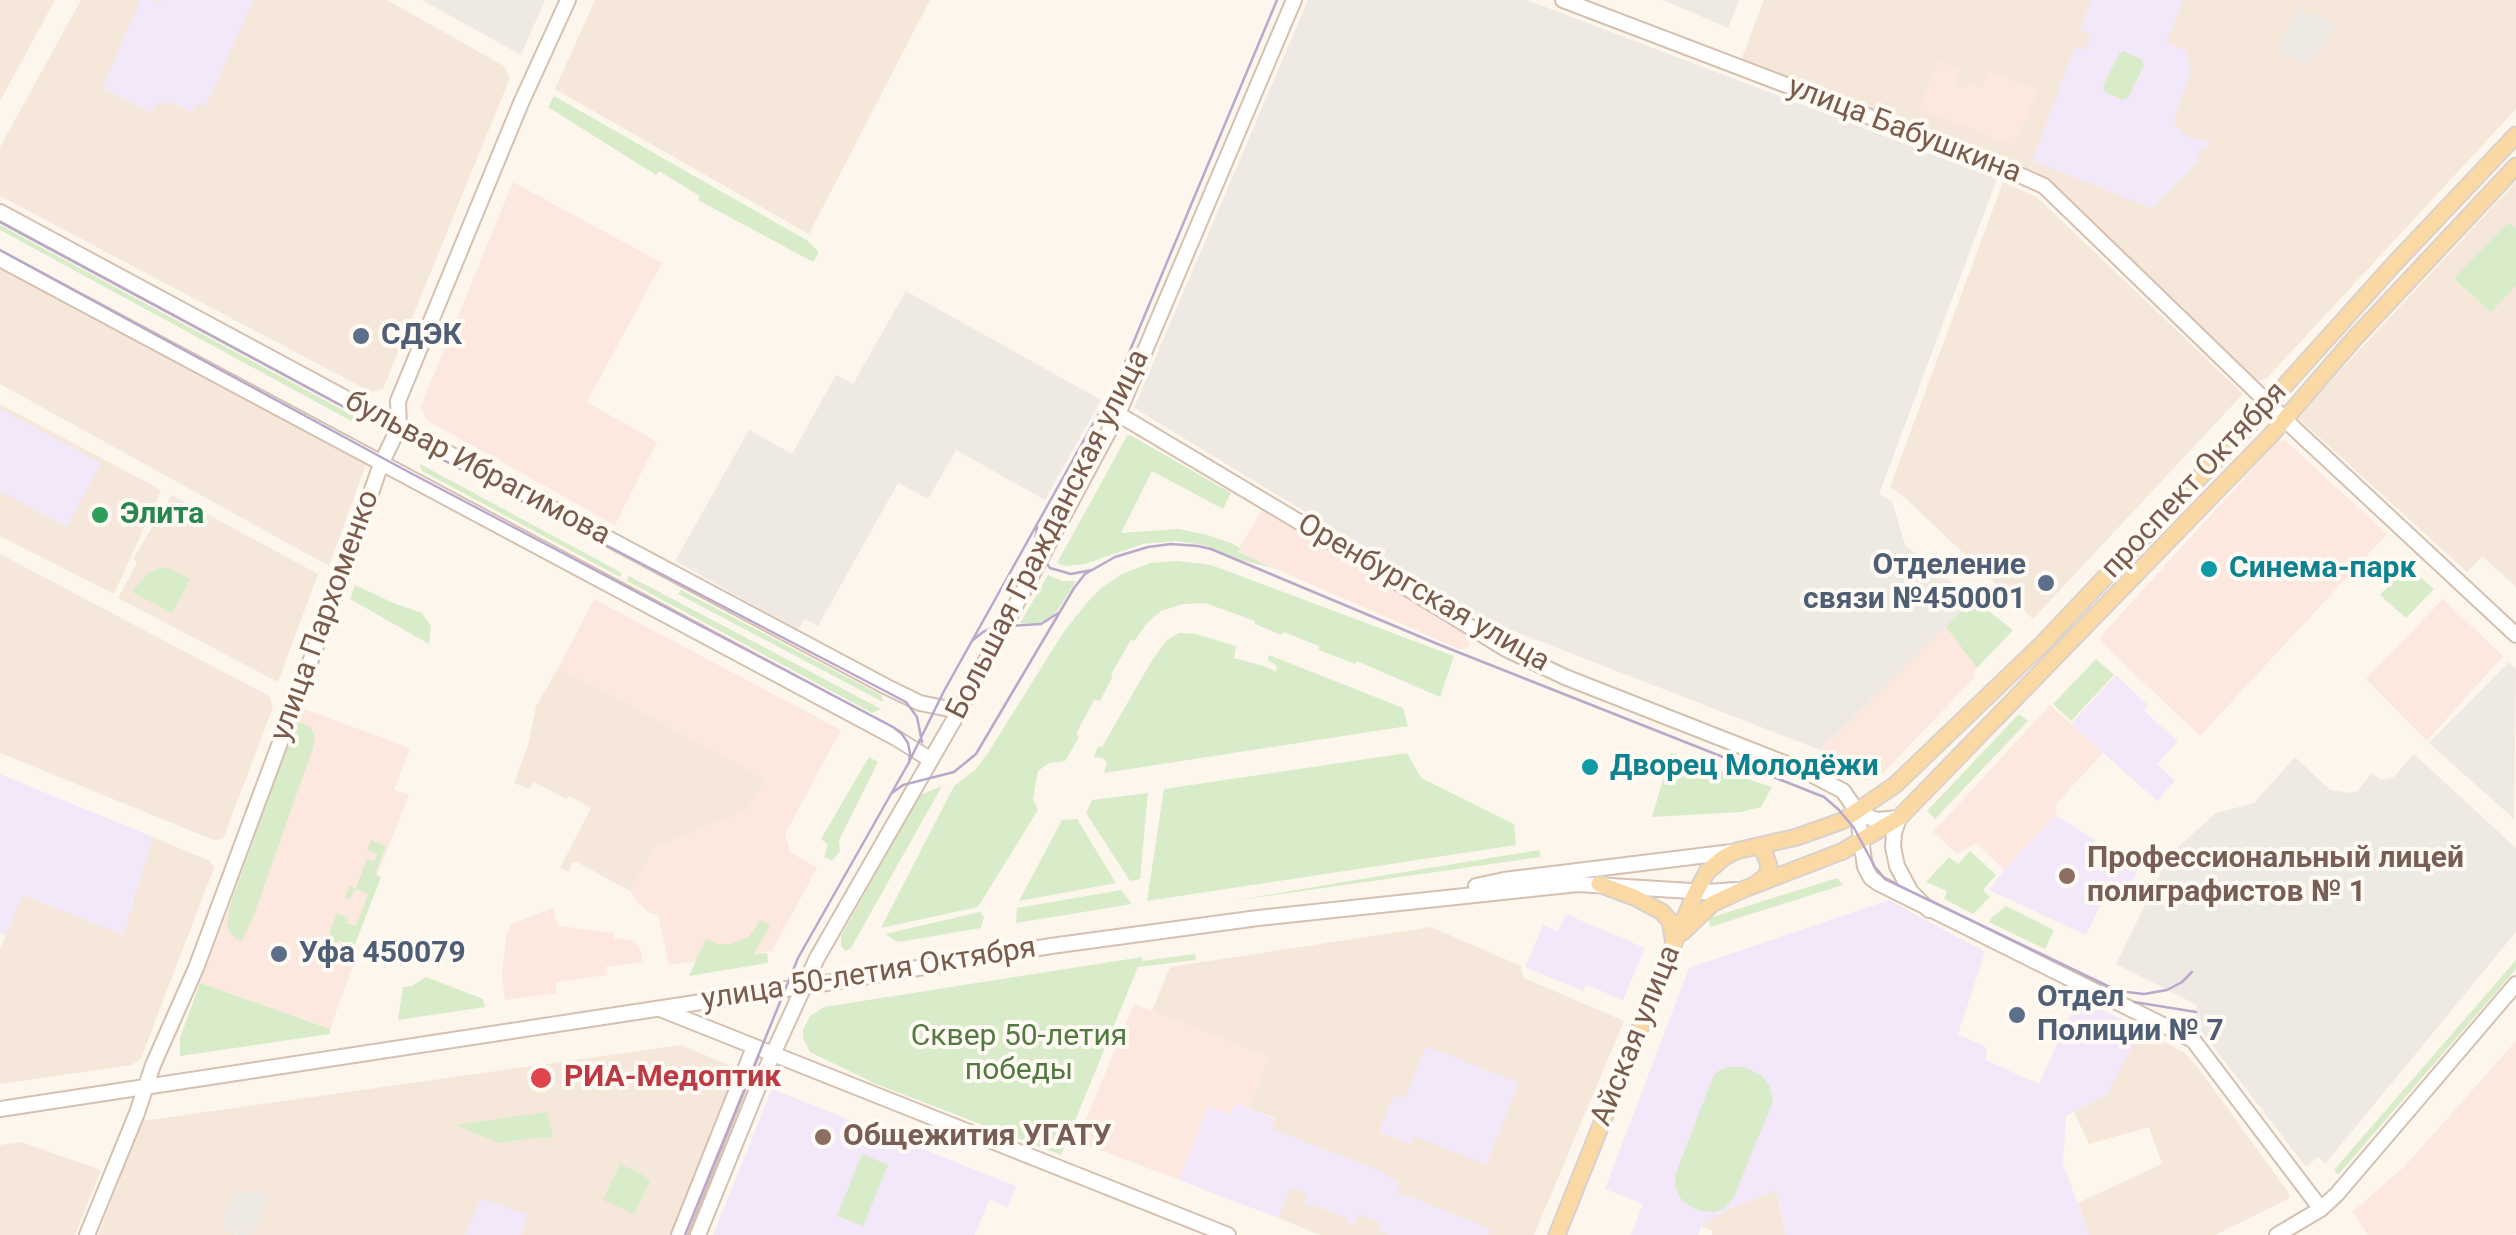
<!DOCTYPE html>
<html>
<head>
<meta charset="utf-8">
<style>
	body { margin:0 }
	canvas { display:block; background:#fdf6ec }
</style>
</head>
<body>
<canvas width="2516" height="1235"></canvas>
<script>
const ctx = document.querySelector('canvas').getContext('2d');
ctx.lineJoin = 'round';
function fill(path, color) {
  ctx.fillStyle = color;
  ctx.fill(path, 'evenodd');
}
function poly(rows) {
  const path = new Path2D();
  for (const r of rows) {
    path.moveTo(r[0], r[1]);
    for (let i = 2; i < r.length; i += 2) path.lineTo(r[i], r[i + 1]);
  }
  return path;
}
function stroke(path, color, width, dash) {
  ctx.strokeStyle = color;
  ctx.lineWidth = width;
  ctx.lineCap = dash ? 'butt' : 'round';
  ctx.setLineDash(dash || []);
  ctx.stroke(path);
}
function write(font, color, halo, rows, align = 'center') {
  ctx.font = font + ' Roboto,sans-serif';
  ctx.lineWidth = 8;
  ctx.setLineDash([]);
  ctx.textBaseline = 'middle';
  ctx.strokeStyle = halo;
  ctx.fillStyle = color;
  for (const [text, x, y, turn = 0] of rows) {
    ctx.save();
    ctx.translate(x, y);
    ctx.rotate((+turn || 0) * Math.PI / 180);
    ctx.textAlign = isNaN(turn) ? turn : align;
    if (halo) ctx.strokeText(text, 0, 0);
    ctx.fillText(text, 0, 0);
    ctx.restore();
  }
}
fill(poly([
	[0,0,55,0,0,101],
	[81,0,387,0,504,66,510,78,383,389,371,392,0,196,0,147],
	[595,0,930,0,809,234,555,89],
	[1764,0,2516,0,2516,109,2266,379,2255,381,2050,182,1741,60],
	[2003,182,2038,198,2243,394,2033,619,1903,496,1890,487],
	[2516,182,2516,587,2482,556,2467,572,2297,417],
	[0,264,368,459,329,566,0,384],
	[0,404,161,490,114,594,0,536],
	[172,495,318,574,278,682,118,598,137,563,133,559],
	[0,554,269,696,273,707,223,839,214,840,0,753],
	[559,667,764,778,764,783,747,810,654,848,630,891,577,862,572,863,568,872,560,868,591,808,569,796,566,799,534,782,529,789,514,783,528,745,536,706],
	[153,837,210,861,214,868,141,1058,132,1065,0,1084,0,949,22,895,123,934],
	[1431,927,1521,966,1524,978,1624,1021,1534,1235,1488,1235,1490,1229,1413,1198,1396,1194,1271,1129,1275,1118,1249,1108,1268,1057,1152,1011,1170,967],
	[2141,1029,2185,1053,2199,1069,2290,1195,2288,1199,2215,1235,2089,1235,2078,1203,2162,1164,2149,1127,2089,1144,2074,1112,2107,1094],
	[681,1045,741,1070,674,1235,252,1235,269,1192,220,1228,237,1235,98,1235,142,1121],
	[21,1142,101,1170,75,1235,0,1235,0,1145],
	[1290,1187,1308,1194,1304,1204,1312,1204,1347,1218,1353,1224,1358,1213,1381,1223,1379,1230,1391,1235,1320,1235,1278,1218],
	[1776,1190,1786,1235,1712,1235,1713,1231,1701,1226,1723,1212]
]), '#f5e8da');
fill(poly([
	[1938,61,1960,70,1955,83,1967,88,1970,84,1981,88,1988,71,2038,90,2014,146,1920,109],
	[513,182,662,263,587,402,657,442,615,525,428,421,421,406],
	[2285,440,2387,534,2200,736,2101,642,2101,636,2278,441],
	[1262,510,1473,638,1467,649,1459,649,1237,552],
	[594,599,841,730,785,834,790,852,817,868,772,951,669,965,658,914,651,914,640,905,630,891,654,848,747,810,764,783,764,778,559,667],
	[2443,599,2503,656,2427,741,2366,679],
	[1946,627,1977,668,1973,674,1975,677,1881,775,1871,780,1866,780,1820,750],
	[2050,705,2103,753,2056,804,2056,815,2004,870,1976,843,1957,854,1933,832],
	[304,709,410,748,394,790,409,795,348,947,354,954,353,965,330,1029,200,983],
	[553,908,557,924,560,926,614,933,614,938,634,941,642,952,642,962,605,967,607,975,555,982,557,993,505,1000,502,975,506,938,511,924],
	[1134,1004,1268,1057,1249,1108,1236,1103,1230,1115,1208,1107,1179,1180,1077,1141],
	[2516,1041,2516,1233,2514,1235,2368,1235,2352,1212,2405,1166]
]), '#fde8e0');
fill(poly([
	[422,0,545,0,521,55],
	[1308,0,1527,0,1997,179,1879,494,1892,501,1905,545,1972,598,1946,627,1820,750,1480,618,1134,408],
	[1663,0,1739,0,1728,28],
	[2297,8,2336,25,2329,41,2308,64,2276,51],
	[906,291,1101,400,1045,500,956,450,928,499,898,483,818,626,805,619,798,630,675,561,749,430,792,454,836,375,853,384],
	[2509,662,2516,669,2514,819,2429,743],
	[2414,754,2516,848,2516,932,2325,1164,2318,1157,2306,1167,2192,1019,2196,1017,2197,1005,2116,964,2170,854,2216,813,2254,803,2295,757,2330,790,2351,793,2357,791,2372,773,2381,780,2394,777],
	[270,1191,252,1235,237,1235,220,1228,233,1193]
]), '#efe9e4');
fill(poly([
	[140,0,152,0,159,3,162,0,254,0,205,107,197,104,191,112,170,102,167,105,159,101,151,112,102,88],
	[2091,0,2183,0,2166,43,2186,50,2191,71,2173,122,2185,135,2212,143,2197,153,2200,160,2152,208,2032,161,2075,47,2085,50,2091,35,2080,30],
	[0,409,101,463,67,527,0,491],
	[2116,675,2148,705,2144,711,2178,741,2157,764,2175,781,2157,801,2071,724],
	[0,774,153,837,123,935,23,895,6,935,0,932],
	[2056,815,2139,869,2127,890,2112,882,2086,935,1989,890,2004,870],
	[1889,900,1985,952,1958,1034,1987,1048,1985,1060,2039,1084,2078,997,2141,1029,2107,1095,2066,1116,2063,1163,2089,1235,1786,1235,1776,1190,1723,1212,1701,1226,1698,1235,1631,1235,1643,1204,1605,1189,1689,968],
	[1566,914,1645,948,1623,1000,1587,985,1583,991,1525,967,1543,925,1558,931],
	[1426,1046,1519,1083,1486,1165,1414,1136,1410,1144,1379,1132,1394,1095,1405,1099],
	[772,1089,1016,1186,1008,1207,989,1200,975,1235,713,1235],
	[1236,1103,1275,1119,1272,1129,1381,1171,1400,1184,1396,1194,1413,1198,1491,1229,1488,1235,1391,1235,1378,1230,1381,1223,1359,1214,1353,1225,1346,1222,1347,1218,1313,1204,1311,1207,1304,1205,1308,1194,1291,1187,1278,1218,1179,1180,1208,1106,1230,1115],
	[481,1198,528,1215,521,1235,465,1235]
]), '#f3e8fa');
fill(poly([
	[2123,51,2141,59,2144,65,2128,98,2122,100,2105,92,2103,86,2119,54],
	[554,96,808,241,819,252,813,262,698,200,700,196,659,171,656,175,548,107],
	[2509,222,2516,229,2516,286,2491,312,2454,278],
	[0,225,354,416,355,423,0,230],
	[1130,435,1231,493,1223,509,1152,471,1121,533,1179,529,1207,535,1231,543,1240,548,1238,552,1273,568,1244,561,1204,545,1176,541,1143,544,1085,564,1064,566,1057,563,1127,436],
	[420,464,622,573,620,577,422,471],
	[1177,561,1211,565,1454,656,1440,697,1357,661,1355,664,1319,650,1319,646,1284,632,1281,635,1255,624,1255,621,1205,603,1183,604,1161,611,1147,623,1134,641,1131,640,1111,674,1113,676,1100,701,1094,700,1076,734,1079,737,1065,761,1049,763,1038,771,1033,799,1038,810,978,907,881,928,954,786,975,770,988,753,1063,633,1085,605,1101,588,1122,574,1150,563],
	[2408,566,2434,589,2406,618,2380,595],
	[161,568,169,568,190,579,172,613,132,592,148,573],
	[1048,575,1062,581,1076,581,1057,611,1048,619,1037,624,1020,623],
	[629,576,881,709,872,713,627,581],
	[355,585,391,602,422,613,431,626,429,644,350,599],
	[681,590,881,695,883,702,678,594],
	[1972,598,2013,630,1977,668,1946,627],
	[1179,633,1196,634,1236,646,1234,658,1267,667,1276,672,1277,666,1268,660,1269,655,1403,708,1408,726,1104,773,1107,762,1103,758,1094,757,1098,746,1102,747,1151,662,1167,640],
	[2096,659,2114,675,2071,721,2053,704],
	[2019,714,2028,721,1935,819,1927,811],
	[296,722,308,725,315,735,313,748,252,920,242,941,235,939,227,927,229,908],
	[1407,753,1421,778,1514,824,1516,845,1147,901,1164,789],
	[1671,753,1729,773,1772,787,1761,807,1741,812,1652,817],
	[869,757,878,762,839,840,840,851,832,861,824,857,828,845,821,839],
	[942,786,851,948,845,951,841,946,841,936,920,795],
	[1148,793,1140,879,1130,881,1086,813,1092,800],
	[1077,819,1116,883,1019,901,1062,820],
	[371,840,386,846,375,874,381,877,352,952,348,947,349,944,339,940,335,946,326,943,337,913,348,918,347,923,356,926,368,894,355,889,350,900,345,898,349,886,356,888,367,859,374,861,377,854,367,850],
	[1539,850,1541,857,1232,901,1355,880],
	[1970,851,1996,875,1983,890,1990,897,1973,914,1944,899,1947,891,1926,882,1949,857,1958,864],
	[1837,878,1843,885,1710,927,1709,918],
	[1121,890,1132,904,1016,923,1017,908],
	[2006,906,2054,930,2045,949,1989,922,1992,917],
	[980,912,984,917,981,928,898,942,885,934],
	[760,920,770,925,754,954,767,953,768,963,689,976,706,939,717,944,730,944,749,937],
	[1195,954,1196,960,1138,967,1061,1155,876,1084,810,1052,803,1038,803,1030,810,1016,824,1007,1142,957,1142,961],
	[2516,960,2516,969,2338,1175,2334,1170],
	[426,977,483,999,485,1007,398,1020,403,987,412,986],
	[200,983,330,1029,330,1034,180,1056,180,1038],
	[1729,1067,1744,1067,1761,1075,1769,1085,1773,1101,1733,1199,1723,1209,1715,1212,1701,1211,1693,1208,1681,1199,1675,1187,1676,1173,1713,1077,1718,1071],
	[547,1112,553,1138,540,1137,499,1143,455,1125],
	[862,1154,888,1165,863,1226,837,1216],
	[620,1164,643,1175,650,1181,634,1214,603,1200]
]), '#d8ecc9');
const secondary = poly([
	[1563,0,2004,168,2044,186,2298,432,2516,635],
	[0,212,399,427,887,687,920,703,959,711],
	[0,259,896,738,931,760],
	[1118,414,1301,523,1506,649,1565,677,1807,772,1843,791,1857,811,1868,817,1877,820,1899,818,1894,833,1893,847,1897,866,1911,892,1929,910],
	[1857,811,1865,867,1871,878,1878,883,2193,1040,2321,1209],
	[1476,886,1504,880,1732,852],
	[660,1009,1228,1235],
	[0,1109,839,981,1051,946,1258,918,1578,884,1707,892,1736,890],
	[87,1235,137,1113,153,1065,196,968,341,579,381,464,399,427,398,401,521,103,568,0],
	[679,1235,754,1047],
	[698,1235,761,1080,817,958,959,711,1118,414,1294,0],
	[2277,1235,2321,1209,2337,1194,2516,984]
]);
const primary = poly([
	[1599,884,1634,897,1662,912,1670,921,1674,943],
	[1756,884,1767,875,1769,866,1764,852,1758,847],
	[1683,932,1712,904,1742,890,1843,851,1899,818,2271,435,2354,339,2516,166],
	[1557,1235,1674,943,1696,892,1707,872,1723,858,1736,851,1797,837,1842,821,1895,785,2042,644,2253,421,2395,263,2516,135]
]);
stroke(secondary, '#d6c0b0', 18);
stroke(primary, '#dad1cd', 19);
stroke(secondary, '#fff', 14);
stroke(primary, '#fbd9a5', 15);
stroke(poly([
	[0,222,405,440,906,702,917,717,922,742],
	[0,250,403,469,893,727,902,734,908,743,910,753,909,763],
	[1037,527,1035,541,1037,550,1050,568,1071,574,1092,570],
	[973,640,983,632,994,627,1041,624,1060,612],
	[892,793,903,785,954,772,976,754,1074,588,1085,574,1115,557,1148,547,1171,544,1198,546,1211,549,1440,645,1824,797,1838,809,1854,828,1875,867,1885,879,2118,991,2144,994,2167,990,2182,982,2192,972],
	[2134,1002,2196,1012],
	[685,1235,798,958,908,764,944,691,1118,379,1277,0]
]), '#b9a8c9', 2.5);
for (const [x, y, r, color] of [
	[361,336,10,"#5c6f8a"],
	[100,515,10,"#2e9e5b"],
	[2209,569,10,"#0f9aa8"],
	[2046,583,10,"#5c6f8a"],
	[1590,767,10,"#0f9aa8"],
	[2067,876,10,"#8d6e63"],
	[279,954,10,"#5c6f8a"],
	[2017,1015,10,"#5c6f8a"],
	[541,1078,12,"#e0444e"],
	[823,1137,10,"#8d6e63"]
]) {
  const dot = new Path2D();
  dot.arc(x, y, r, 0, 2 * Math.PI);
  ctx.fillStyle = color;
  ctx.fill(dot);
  stroke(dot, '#fffaf3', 4);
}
write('30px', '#7a5c4d', '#fffaf3', [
	["улица Бабушкина",1904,131,21],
	["бульвар Ибрагимова",477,469,28],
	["проспект Октября",2195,481,-47],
	["Большая Гражданская улица",1049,535,-63],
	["Оренбургская улица",1423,594,30],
	["улица Пархоменко",326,616,-70],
	["улица 50-летия Октября",869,975,-9],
	["Айская улица",1637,1036,-68]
]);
write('bold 30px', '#4e5e75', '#fffaf3', [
	["СДЭК",381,336],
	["Отделение",2026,566,"right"],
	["связи №450001",2026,600,"right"],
	["Уфа 450079",299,954],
	["Отдел",2037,998],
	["Полиции № 7",2037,1032]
], 'left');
write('bold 30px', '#27864d', '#fffaf3', [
	["Элита",120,515]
], 'left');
write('bold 30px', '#0d838f', '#fffaf3', [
	["Синема-парк",2229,569],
	["Дворец Молодёжи",1610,767]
], 'left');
write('bold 30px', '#785e54', '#fffaf3', [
	["Профессиональный лицей",2087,859],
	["полиграфистов № 1",2087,893],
	["Общежития УГАТУ",843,1137]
], 'left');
write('30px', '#537a41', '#fffaf3', [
	["Сквер 50-летия",1019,1037],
	["победы",1019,1071]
]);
write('bold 30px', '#be3a42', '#fffaf3', [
	["РИА-Медоптик",564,1078]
], 'left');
</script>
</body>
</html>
